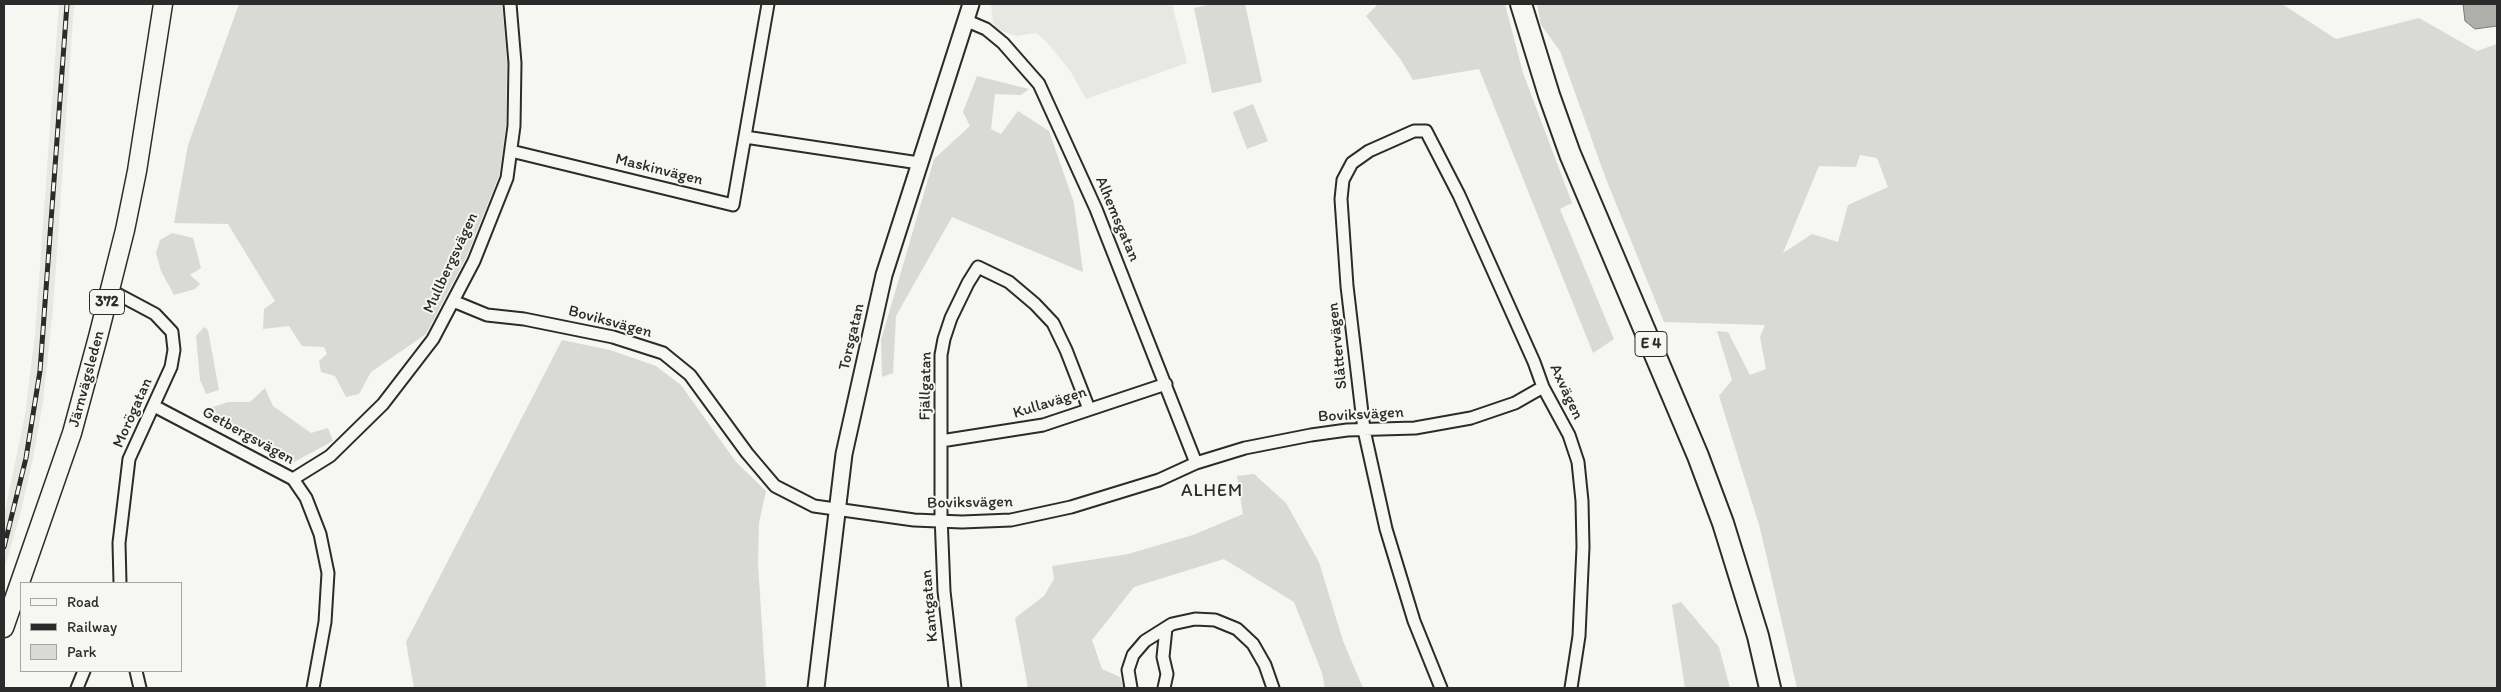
<!DOCTYPE html>
<html>
<head>
<meta charset="utf-8">
<style>
	body { margin:0 }
	#map { position:relative; width:2501px; height:692px; overflow:hidden; background:#f6f6f2; font-family:Itim,sans-serif }
	canvas { display:block }
	.frame { position:absolute; inset:0; border:5px solid #2b2b2b; pointer-events:none }
	.legend { position:absolute; left:20px; top:582px; width:162px; height:90px; box-sizing:border-box; background:#f6f6f2; border:1px solid #a5a5a2; margin:0; padding:6px 9px; list-style:none; font-size:15px; color:#2b2b2b }
	.legend li { display:flex; align-items:center; gap:10px; height:25px }
	.legend b { width:25px; border:1px solid #a5a5a2 }
</style>
</head>
<body>
<div id="map">
<canvas width="2501" height="692"></canvas>
<div class="frame"></div>
<ul class="legend">
<li><b style="height:6px;background:#f6f6f2"></b>Road</li>
<li><b style="height:6px;background:#2b2b2b"></b>Railway</li>
<li><b style="height:14px;background:#d9d9d5"></b>Park</li>
</ul>
</div>
<script>
const ctx = document.querySelector('canvas').getContext('2d');
ctx.lineJoin = 'round';
function fill(path, color) {
  ctx.fillStyle = color;
  ctx.fill(path, 'evenodd');
}
function poly(rows) {
  const path = new Path2D();
  for (const r of rows) {
    path.moveTo(r[0], r[1]);
    for (let i = 2; i < r.length; i += 2) path.lineTo(r[i], r[i + 1]);
  }
  return path;
}
function stroke(path, color, width, dash) {
  ctx.strokeStyle = color;
  ctx.lineWidth = width;
  ctx.lineCap = dash ? 'butt' : 'round';
  ctx.setLineDash(dash || []);
  ctx.stroke(path);
}
function write(font, color, halo, rows, align = 'center') {
  ctx.font = font + ' Itim,sans-serif';
  ctx.lineWidth = 4;
  ctx.setLineDash([]);
  ctx.textBaseline = 'middle';
  ctx.strokeStyle = halo;
  ctx.fillStyle = color;
  for (const [text, x, y, turn = 0] of rows) {
    ctx.save();
    ctx.translate(x, y);
    ctx.rotate((+turn || 0) * Math.PI / 180);
    ctx.textAlign = isNaN(turn) ? turn : align;
    if (halo) ctx.strokeText(text, 0, 0);
    ctx.fillText(text, 0, 0);
    ctx.restore();
  }
}
fill(poly([
	[59,4,74,4,53,308,43,402,33,458,20,515,4,570,4,516,25,415,35,335],
	[991,4,1172,4,1187,63,1086,99,1071,72,1046,41,1036,33,1016,36,996,29,993,24]
]), '#e7e7e3');
fill(poly([
	[239,4,502,4,507,63,506,126,499,176,466,258,426,334,371,372,359,394,346,397,335,376,321,372,319,361,327,354,324,347,302,346,289,326,263,329,264,309,275,301,228,224,174,223,188,145],
	[1213,4,1245,4,1262,82,1212,93,1194,8],
	[1378,4,1505,4,1523,73,1572,203,1560,209,1614,339,1593,353,1479,69,1413,80,1401,60,1366,16],
	[1537,4,2282,4,2336,39,2419,18,2477,51,2497,44,2497,688,1797,688,1760,528,1719,396,1732,380,1717,331,1728,332,1750,375,1766,369,1760,337,1765,325,1664,322,1606,179,1560,51,1541,25],
	[1860,155,1877,158,1888,187,1848,205,1838,242,1812,234,1783,253,1819,166,1856,167],
	[977,76,1029,89,1021,95,995,94,991,129,1001,134,1018,111,1049,131,1074,203,1083,272,952,217,896,316,893,373,882,377,881,340,934,159,970,126,963,112],
	[1253,104,1268,141,1247,149,1233,112],
	[172,233,193,238,201,268,190,275,200,284,195,289,174,295,161,271,156,253,160,240],
	[204,327,208,330,219,390,206,394,200,380,196,336],
	[562,340,610,350,656,366,681,385,736,462,766,491,759,523,758,564,766,688,414,688,406,642],
	[265,388,273,406,311,433,328,428,333,441,294,462,212,418,210,408,228,402,250,402],
	[1254,474,1286,503,1319,562,1343,641,1363,688,1325,688,1322,673,1294,602,1224,559,1134,587,1092,640,1102,669,1120,677,1124,688,1028,688,1015,618,1044,596,1054,579,1052,566,1128,554,1193,535,1243,514,1237,476],
	[1681,602,1719,647,1730,688,1685,688,1672,605]
]), '#d9d9d5');
const water = poly([
	[2463,4,2497,4,2497,26,2475,29,2465,21,2463,4]
]);
fill(water, '#aeaeab');
stroke(water, '#7a7a78', 1);
const street = poly([
	[965,20,986,29,1003,43,1039,84,1096,209,1196,463],
	[745,137,919,163],
	[511,151,733,205,768,4],
	[110,290,155,314,172,332,174,350,171,367,129,459,119,543,120,583],
	[453,301,487,315,524,319,613,337,663,353,690,375,747,453,775,486,814,506,914,520,962,522,1011,520,1071,507,1159,480,1196,463,1245,448,1311,435,1347,430,1415,428,1471,418,1515,403,1543,387],
	[154,406,293,479,306,498,320,534,328,573,325,622,313,688],
	[941,441,1043,425,1166,384],
	[293,479,330,456,383,404,433,339,474,261,507,178,514,126,515,63,510,4],
	[136,671,140,688],
	[77,688,84,671],
	[955,688,944,591,941,515,941,355,944,339,951,318,968,283,978,267,1009,282,1035,304,1053,323,1066,350,1089,409],
	[1131,688,1128,670,1133,655,1145,641,1172,624,1195,619,1215,620,1237,629,1253,644,1265,665,1273,688],
	[1164,688,1167,674,1163,657,1166,628],
	[1441,688,1414,621,1386,529,1364,430,1347,286,1341,199,1343,180,1352,163,1369,151,1414,131,1426,131,1459,195,1534,362,1543,387,1569,435,1578,462,1582,501,1583,547,1579,636,1571,688]
]);
const secondary = poly([
	[816,688,844,454,884,275,971,4]
]);
const primary = poly([
	[4,628,72,433,98,337,125,230,137,171,163,4]
]);
const highway = poly([
	[1521,4,1549,95,1570,154,1698,456,1723,523,1758,636,1770,688]
]);
stroke(street, '#2b2b2b', 15);
stroke(secondary, '#2b2b2b', 19);
stroke(primary, '#2b2b2b', 21);
stroke(highway, '#2b2b2b', 24);
stroke(street, '#f6f6f2', 11);
stroke(secondary, '#f6f6f2', 15);
stroke(primary, '#f6f6f2', 18);
stroke(highway, '#f6f6f2', 20);
const rail = poly([
	[4,547,26,458,40,371,67,4]
]);
stroke(rail, '#2b2b2b', 5);
stroke(rail, '#f6f6f2', 3, [9]);
for (const [x, y, w] of [
	[107,302,35],
	[1651,344,32]
]) {
  const box = new Path2D();
  box.roundRect(x - w / 2, y - 12.5, w, 25, 4);
  ctx.fillStyle = '#f6f6f2';
  ctx.fill(box);
  stroke(box, '#2b2b2b', 1);
}
write('bold 15px', '#2b2b2b', null, [
	["372",107,302],
	["E 4",1651,344]
]);
write('16px', '#2b2b2b', '#f6f6f2', [
	["Maskinvägen",659,170,14],
	["Alhemsgatan",1117,219,67],
	["Mullbergsvägen",451,263,-65],
	["Boviksvägen",610,322,15],
	["Torsgatan",852,337,-77],
	["Slåttervägen",1338,346,-96],
	["Järnvägsleden",87,379,-75],
	["Fjällgatan",926,386,-89],
	["Axvägen",1566,392,65],
	["Kullavägen",1050,403,-17],
	["Morögatan",133,413,-66],
	["Boviksvägen",1361,415,-3],
	["Getbergsvägen",248,436,29],
	["Boviksvägen",970,503,-1],
	["Kantgatan",930,606,-95]
]);
ctx.letterSpacing = '1px';
write('18px', '#2b2b2b', '#f6f6f2', [
	["ALHEM",1212,491]
]);
ctx.letterSpacing = '0px';
</script>
</body>
</html>
